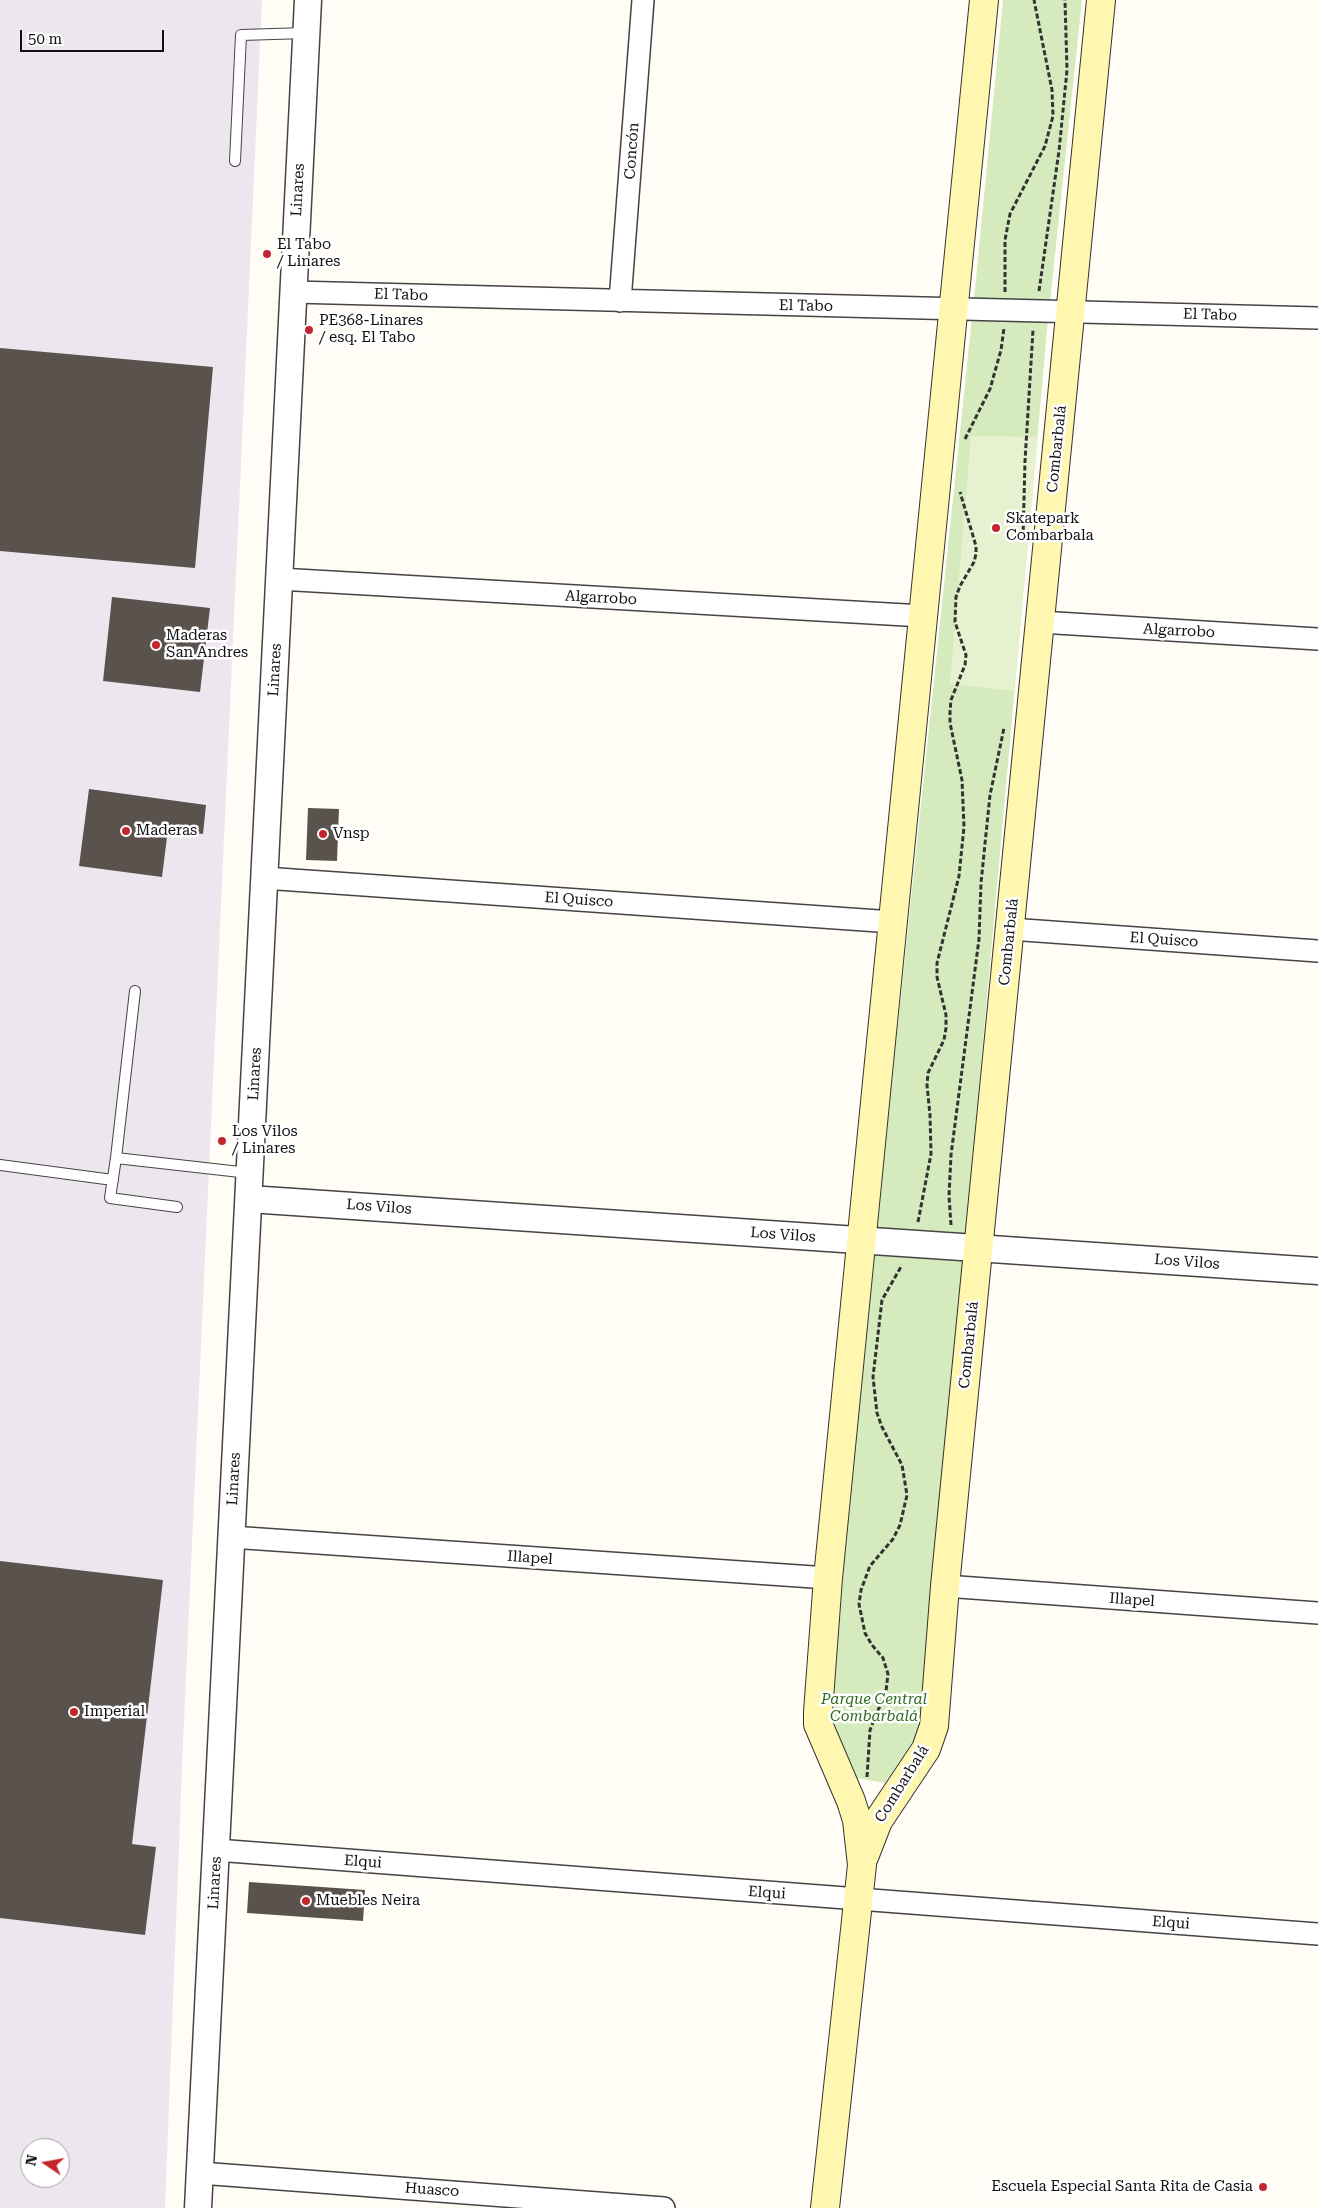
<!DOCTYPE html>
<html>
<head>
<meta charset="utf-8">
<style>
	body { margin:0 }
	#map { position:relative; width:1318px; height:2208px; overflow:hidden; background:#fffdf5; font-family:"Roboto Serif",serif }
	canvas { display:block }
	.north { position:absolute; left:20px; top:2138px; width:50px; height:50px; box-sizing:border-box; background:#fff; border:1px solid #a0a0a0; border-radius:50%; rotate:282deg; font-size:14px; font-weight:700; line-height:20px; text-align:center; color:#111 }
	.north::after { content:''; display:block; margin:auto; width:18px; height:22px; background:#c4262e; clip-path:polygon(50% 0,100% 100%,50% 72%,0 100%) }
	.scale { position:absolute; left:20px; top:30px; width:144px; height:22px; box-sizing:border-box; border:2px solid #111; border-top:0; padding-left:6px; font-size:15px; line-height:18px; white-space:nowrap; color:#111; -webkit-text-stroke:4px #fff; paint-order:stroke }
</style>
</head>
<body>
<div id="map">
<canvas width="1318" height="2208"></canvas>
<div class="north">N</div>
<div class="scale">50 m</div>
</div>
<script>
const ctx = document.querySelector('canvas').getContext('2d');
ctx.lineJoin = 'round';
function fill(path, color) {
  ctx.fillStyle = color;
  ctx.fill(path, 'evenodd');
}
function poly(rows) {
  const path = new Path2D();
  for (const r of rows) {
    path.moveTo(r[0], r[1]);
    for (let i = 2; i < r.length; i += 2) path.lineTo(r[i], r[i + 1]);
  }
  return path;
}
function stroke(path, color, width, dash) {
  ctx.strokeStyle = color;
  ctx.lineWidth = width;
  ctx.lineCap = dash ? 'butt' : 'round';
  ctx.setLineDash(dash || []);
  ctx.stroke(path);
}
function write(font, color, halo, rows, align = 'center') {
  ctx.font = font + ' "Roboto Serif",serif';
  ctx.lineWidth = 5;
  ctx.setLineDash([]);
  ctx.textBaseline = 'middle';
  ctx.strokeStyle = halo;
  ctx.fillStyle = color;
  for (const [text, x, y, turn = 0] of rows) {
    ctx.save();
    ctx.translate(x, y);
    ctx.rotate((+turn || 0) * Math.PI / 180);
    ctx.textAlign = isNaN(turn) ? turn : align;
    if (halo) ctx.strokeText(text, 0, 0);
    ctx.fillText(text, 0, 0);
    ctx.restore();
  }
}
fill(poly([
	[0,0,262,0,183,1743,165,2208,0,2208],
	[30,2148,60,2148,60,2178,30,2178]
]), '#eee6ef');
fill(poly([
	[1003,0,1082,0,1047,330,921,1729,885,1783,852,1777,825,1721,976,279]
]), '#d5ebbd');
fill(poly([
	[971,436,1038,437,1014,691,950,684]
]), '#e6f2cf');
fill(poly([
	[0,348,213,367,195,568,0,551],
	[112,597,210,608,200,692,103,681],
	[89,789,206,805,203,834,168,829,162,877,79,866],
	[308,808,339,809,337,861,306,860],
	[0,1561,163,1580,132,1844,156,1847,145,1935,0,1918],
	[249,1882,365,1890,363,1921,247,1913]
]), '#5a524d');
const service = poly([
	[235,161,241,35,306,33],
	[116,1158,135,991],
	[0,1165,113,1180],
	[177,1207,110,1198,116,1158,249,1173]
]);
const minor = poly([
	[293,292,1318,318],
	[620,301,643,0],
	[279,579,923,616],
	[1040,622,1318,639],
	[264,878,893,922],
	[1010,929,1318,951],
	[231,1537,828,1578],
	[945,1586,1318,1613],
	[216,1850,1318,1934],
	[200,2173,664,2208]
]);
const tertiary = poly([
	[249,1199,1318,1271],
	[198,2208,308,0]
]);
const secondary = poly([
	[864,1857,878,1821,926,1749,934,1726,945,1586,1101,0],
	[825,2208,862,1865,857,1820,851,1801,818,1724,818,1712,828,1578,984,0]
]);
stroke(service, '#444', 12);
stroke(minor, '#444', 24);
stroke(tertiary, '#444', 29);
stroke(secondary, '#333', 30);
stroke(poly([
	[1039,291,1059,151,1067,70,1065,0],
	[1005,292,1005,240,1010,214,1045,146,1053,116,1052,90,1034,0],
	[965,439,990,389,1001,350,1004,328],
	[1023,538,1025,461,1033,330],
	[918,1222,931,1154,930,1115,927,1085,928,1073,944,1040,946,1028,946,1015,937,977,937,963,959,876,964,827,962,780,950,723,950,712,951,700,965,665,966,655,955,622,956,597,960,586,974,562,976,554,976,546,960,492],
	[951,1225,949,1196,951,1155,979,939,981,883,990,795,1004,728],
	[867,1777,870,1730,886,1691,888,1674,883,1658,872,1645,865,1633,859,1604,861,1590,870,1566,893,1539,900,1525,907,1495,902,1465,882,1427,877,1413,873,1377,882,1300,902,1265]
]), '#333', 3, [5, 2.5]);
stroke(service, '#fff', 10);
stroke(minor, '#fff', 21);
stroke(tertiary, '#fff', 26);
stroke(secondary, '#fff6b0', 28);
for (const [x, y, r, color] of [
	[267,254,5,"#c4262e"],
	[309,330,5,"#c4262e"],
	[996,528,5,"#c4262e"],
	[156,645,5,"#c4262e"],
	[126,831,5,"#c4262e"],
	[323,834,5,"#c4262e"],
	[222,1141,5,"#c4262e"],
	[74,1712,5,"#c4262e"],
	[306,1901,5,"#c4262e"],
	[1263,2187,5,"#c4262e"]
]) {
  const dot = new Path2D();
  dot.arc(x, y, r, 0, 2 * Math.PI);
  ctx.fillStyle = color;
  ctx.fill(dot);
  stroke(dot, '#fff', 2);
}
write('15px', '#111', '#fff', [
	["Concón",632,151,-86],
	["Linares",298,190,-87],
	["El Tabo",401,295,2],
	["El Tabo",806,306,1],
	["El Tabo",1210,315,2],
	["Combarbalá",1057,449,-84],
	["Algarrobo",601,598,3],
	["Algarrobo",1179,631,3],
	["Linares",275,670,-87],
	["El Quisco",579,900,4],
	["El Quisco",1164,940,4],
	["Combarbalá",1009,942,-84],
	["Linares",255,1074,-87],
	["Los Vilos",379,1207,4],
	["Los Vilos",783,1235,4],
	["Los Vilos",1187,1262,4],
	["Combarbalá",969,1345,-84],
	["Linares",234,1479,-87],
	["Illapel",530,1558,4],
	["Illapel",1132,1600,4],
	["Combarbalá",902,1784,-58],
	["Elqui",363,1862,4],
	["Linares",215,1883,-87],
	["Elqui",767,1893,4],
	["Elqui",1171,1923,4],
	["Huasco",432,2190,4]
]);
write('15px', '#111', '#fff', [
	["El Tabo",277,245],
	["/ Linares",277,262],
	["PE368-Linares",319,321],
	["/ esq. El Tabo",319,338],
	["Skatepark",1006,519],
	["Combarbala",1006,536],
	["Maderas",166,636],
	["San Andres",166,653],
	["Maderas",136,831],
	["Vnsp",333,834],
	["Los Vilos",232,1132],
	["/ Linares",232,1149],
	["Imperial",84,1712],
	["Muebles Neira",316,1901],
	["Escuela Especial Santa Rita de Casia",1253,2187,"right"]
], 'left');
write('italic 15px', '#2f6b1f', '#fff', [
	["Parque Central",874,1700],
	["Combarbalá",874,1717]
]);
</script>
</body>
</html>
